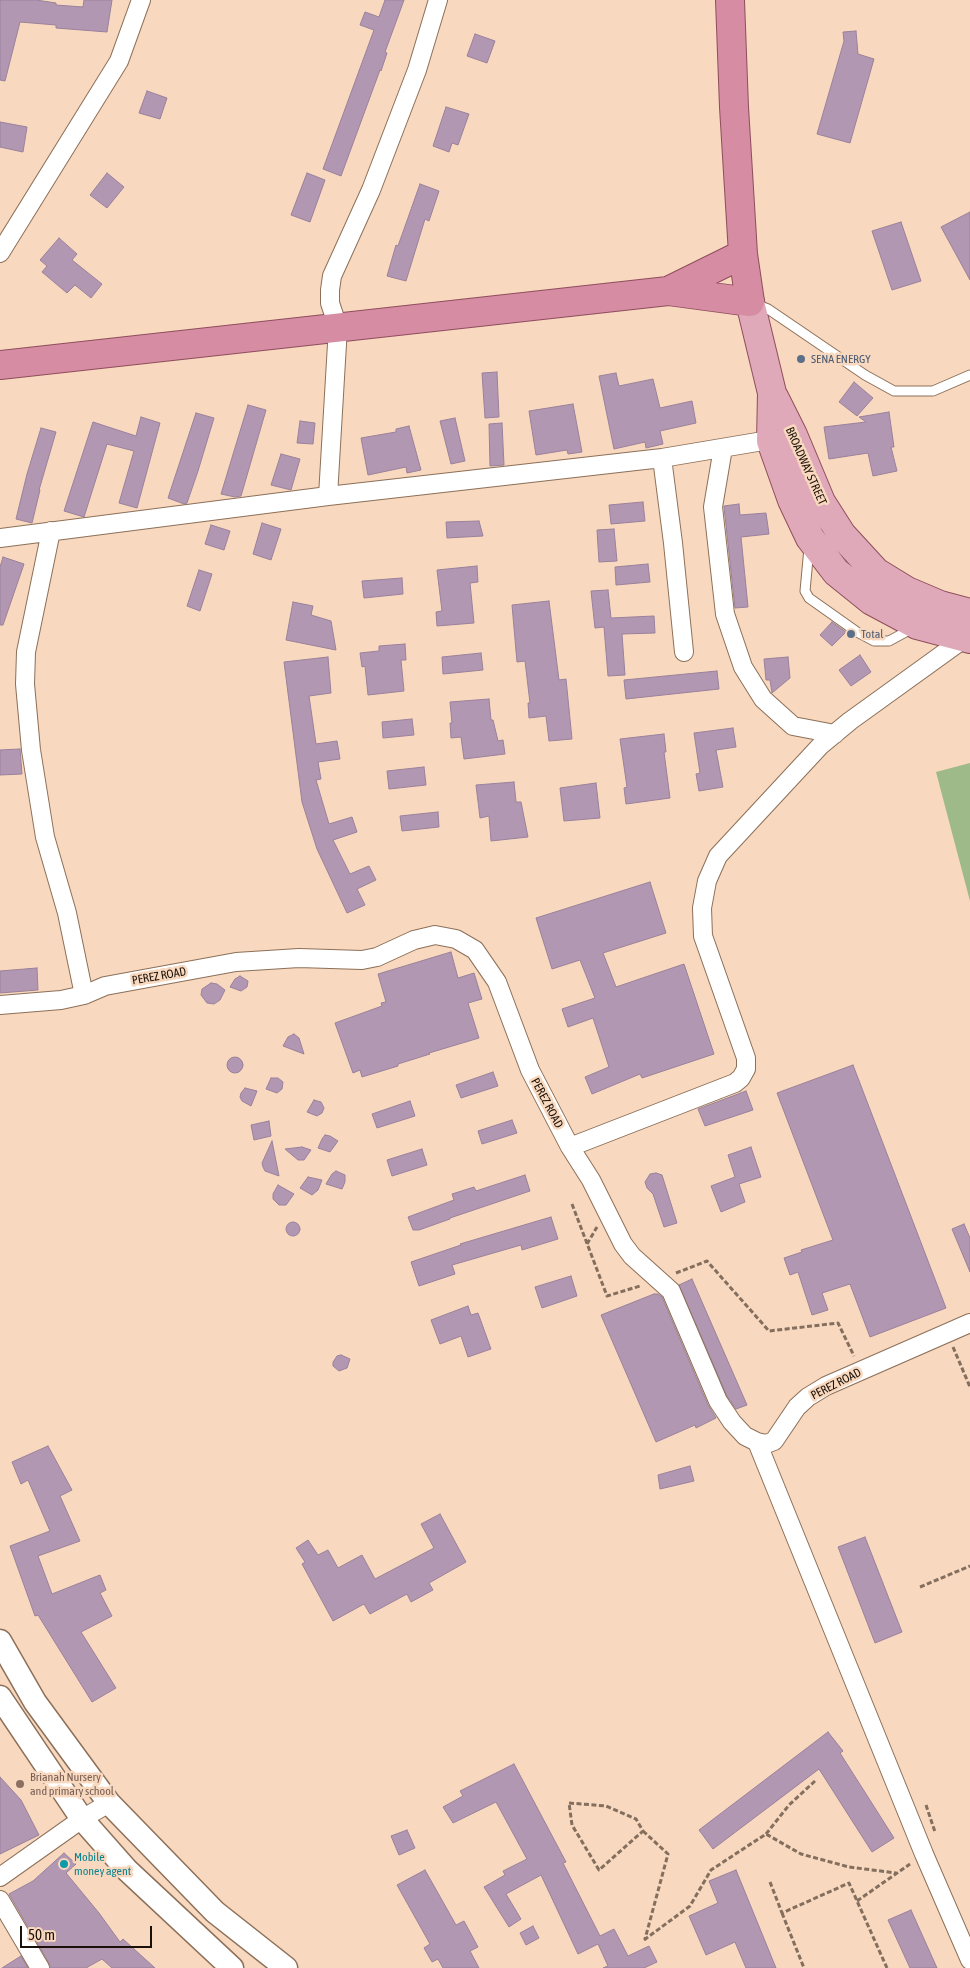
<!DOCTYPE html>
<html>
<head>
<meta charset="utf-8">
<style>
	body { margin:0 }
	#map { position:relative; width:970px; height:1968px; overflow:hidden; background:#f8d8be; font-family:"Asap Condensed",sans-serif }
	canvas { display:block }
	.scale { position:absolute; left:20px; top:1926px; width:132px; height:22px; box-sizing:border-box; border:2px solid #1b1007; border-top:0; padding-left:6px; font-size:15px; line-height:18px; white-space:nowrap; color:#1b1007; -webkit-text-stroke:4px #f8d8be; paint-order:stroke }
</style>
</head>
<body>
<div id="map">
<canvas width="970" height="1968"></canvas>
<div class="scale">50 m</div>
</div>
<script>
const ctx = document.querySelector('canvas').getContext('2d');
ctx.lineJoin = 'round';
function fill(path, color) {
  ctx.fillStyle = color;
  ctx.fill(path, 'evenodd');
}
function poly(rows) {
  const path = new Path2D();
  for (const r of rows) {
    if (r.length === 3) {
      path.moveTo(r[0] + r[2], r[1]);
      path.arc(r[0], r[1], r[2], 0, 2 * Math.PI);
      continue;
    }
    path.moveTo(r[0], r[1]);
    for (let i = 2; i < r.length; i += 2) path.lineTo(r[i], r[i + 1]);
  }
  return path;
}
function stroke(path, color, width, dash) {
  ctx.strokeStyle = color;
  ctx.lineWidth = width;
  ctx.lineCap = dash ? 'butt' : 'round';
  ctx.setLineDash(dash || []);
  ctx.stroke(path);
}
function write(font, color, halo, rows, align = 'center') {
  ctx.font = font + ' "Asap Condensed",sans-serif';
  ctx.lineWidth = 5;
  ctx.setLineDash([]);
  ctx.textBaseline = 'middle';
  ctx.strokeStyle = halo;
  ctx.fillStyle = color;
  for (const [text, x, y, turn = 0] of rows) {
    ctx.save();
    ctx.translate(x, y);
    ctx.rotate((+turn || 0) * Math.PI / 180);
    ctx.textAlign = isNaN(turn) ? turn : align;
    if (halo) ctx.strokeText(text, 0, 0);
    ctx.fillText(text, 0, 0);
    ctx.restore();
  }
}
fill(poly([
	[970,763,970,901,936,772]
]), '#9eba89');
const building = poly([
	[0,0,36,0,56,3,56,5,83,7,84,0,112,0,107,32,56,28,56,25,20,22,5,81,0,80,0,0],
	[385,0,404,0,385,52,387,53,381,71,380,70,341,176,323,169,374,30,360,25,365,12,379,17,385,0],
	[856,31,858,54,874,59,850,143,817,134,844,41,843,32,856,31],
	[475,34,495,41,487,63,467,56,475,34],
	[147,91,167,98,160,119,139,113,147,91],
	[446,107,469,114,458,145,452,143,449,152,433,146,446,107],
	[0,122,27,127,23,152,0,147,0,122],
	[107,173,124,187,107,208,90,195,107,173],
	[307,173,325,180,310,222,291,215,307,173],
	[420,184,439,191,429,221,425,219,406,281,387,276,396,245,398,246,420,184],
	[970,212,970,280,941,227,970,212],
	[901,222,921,281,892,290,872,231,901,222],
	[59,238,77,254,72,260,102,284,91,298,75,285,67,293,42,272,47,266,40,260,59,238],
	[497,372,499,417,485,418,482,373,497,372],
	[616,373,619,386,653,379,660,408,692,401,696,423,660,431,663,444,646,448,645,442,614,449,599,376,616,373],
	[854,382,873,398,857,416,839,402,854,382],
	[573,404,582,452,568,454,567,450,536,455,529,411,573,404],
	[248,405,266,410,241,496,235,497,221,494,248,405],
	[889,412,894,447,891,447,897,471,873,476,868,453,829,459,824,427,866,422,859,417,889,412],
	[196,413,214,418,198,471,187,503,184,504,168,498,196,413],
	[141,417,160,423,137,508,119,503,134,451,107,444,84,517,64,511,93,422,136,436,141,417],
	[455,418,465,461,451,464,440,421,455,418],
	[300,421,315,423,313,444,297,443,300,421],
	[502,423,504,465,490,466,489,424,502,423],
	[409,426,421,470,407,473,406,467,368,475,361,438,396,432,396,429,409,426],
	[41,428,56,432,39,490,40,490,32,523,16,519,27,474,41,428],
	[281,454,300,459,291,490,271,485,281,454],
	[643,502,645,521,611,524,609,505,643,502],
	[739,504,740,515,766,513,769,534,741,537,748,607,735,608,724,507,724,506,739,504],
	[479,521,483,536,447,538,446,522,479,521],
	[262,523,281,529,271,560,253,554,262,523],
	[211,525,230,531,224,550,205,544,211,525],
	[614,529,617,561,599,562,597,530,614,529],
	[3,557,24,564,3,625,0,625,0,567,3,557],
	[648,564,650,582,616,585,615,567,648,564],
	[477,566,478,582,470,583,474,623,437,626,436,612,442,611,437,570,477,566],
	[199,570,212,574,200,611,187,606,199,570],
	[402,578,403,594,364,598,362,581,402,578],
	[608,590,611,618,654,616,655,633,622,634,625,675,608,676,604,627,595,628,591,591,608,590],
	[549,601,559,680,566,679,572,739,549,741,546,716,529,718,528,703,530,703,525,661,517,662,512,605,549,601],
	[293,602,313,606,311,615,331,621,336,650,286,640,293,602],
	[832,622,846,632,832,646,820,635,832,622],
	[405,644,406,660,401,660,404,691,368,695,365,666,362,667,360,653,379,651,379,646,405,644],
	[481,653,483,670,443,674,442,657,481,653],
	[860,655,871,672,851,686,839,670,860,655],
	[328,657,331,693,309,696,316,744,337,741,340,759,318,762,321,779,316,780,329,824,352,817,357,832,333,840,350,874,369,866,376,880,357,889,365,905,347,913,317,849,302,802,284,662,328,657],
	[788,657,790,678,772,693,770,680,766,680,764,659,788,657],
	[717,671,719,689,626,699,624,680,717,671],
	[489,699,491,720,493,720,498,741,503,740,505,754,464,759,461,737,451,738,450,723,452,723,450,702,489,699],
	[412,719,414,735,383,738,382,722,412,719],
	[733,728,736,747,716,750,723,787,699,791,696,774,700,773,694,733,733,728],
	[664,734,666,752,664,752,670,798,626,804,624,788,627,787,620,739,664,734],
	[20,749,22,774,0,775,0,750,20,749],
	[424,767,426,785,389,789,387,771,424,767],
	[514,782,516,802,521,802,528,837,491,841,489,816,480,818,476,785,514,782],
	[596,783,600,818,564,821,560,788,596,783],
	[438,812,439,827,402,831,400,816,438,812],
	[650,882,666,933,603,953,616,987,684,964,714,1054,642,1078,640,1074,592,1094,585,1077,609,1067,593,1018,568,1027,562,1009,595,998,580,960,552,969,536,918,650,882],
	[451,952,458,978,474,973,482,999,468,1003,479,1038,429,1053,430,1054,398,1064,398,1066,362,1077,360,1070,353,1073,335,1023,382,1006,381,1003,386,1002,378,974,451,952],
	[37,968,38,990,0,993,0,971,37,968],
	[240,976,248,981,247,987,241,991,230,987,235,979,240,976],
	[211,983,217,984,225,990,220,1000,214,1004,207,1003,201,995,202,989,211,983],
	[294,1034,299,1038,304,1054,283,1046,288,1037,294,1034],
	[235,1065,8],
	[853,1065,946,1308,870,1337,850,1284,822,1293,828,1310,812,1315,798,1272,790,1275,784,1258,802,1252,801,1250,833,1240,777,1093,853,1065],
	[493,1072,498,1086,461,1098,456,1085,493,1072],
	[271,1078,278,1078,283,1082,282,1089,277,1093,266,1089,271,1078],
	[245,1088,257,1091,251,1106,242,1101,240,1097,241,1093,245,1088],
	[746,1091,753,1110,705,1126,698,1109,746,1091],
	[314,1100,321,1102,324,1108,322,1113,317,1116,307,1112,314,1100],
	[410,1101,415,1116,377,1128,372,1114,410,1101],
	[512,1120,517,1133,482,1144,478,1131,512,1120],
	[269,1121,271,1136,254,1140,251,1125,269,1121],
	[325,1135,330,1136,338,1141,330,1152,318,1148,322,1139,325,1135],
	[272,1141,279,1176,265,1171,263,1167,262,1163,272,1141],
	[302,1147,311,1150,304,1160,298,1160,285,1149,302,1147],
	[751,1147,761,1177,739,1184,745,1202,721,1212,711,1186,735,1177,728,1155,751,1147],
	[422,1149,427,1165,392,1176,387,1160,422,1149],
	[336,1171,345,1175,345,1182,342,1189,326,1184,332,1174,336,1171],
	[656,1173,662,1175,677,1223,664,1227,653,1194,647,1188,645,1182,650,1174,656,1173],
	[525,1175,530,1191,450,1218,450,1219,419,1230,413,1230,408,1217,454,1200,452,1194,474,1187,476,1191,525,1175],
	[308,1177,322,1180,318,1190,312,1195,300,1188,308,1177],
	[278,1185,294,1194,286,1205,279,1205,273,1199,273,1194,278,1185],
	[551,1217,558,1239,522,1250,521,1245,452,1265,455,1274,419,1286,411,1262,461,1245,460,1244,551,1217],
	[293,1229,7],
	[964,1224,970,1238,970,1272,952,1229,964,1224],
	[571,1276,577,1296,542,1308,535,1287,571,1276],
	[692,1279,747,1405,736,1409,727,1396,679,1285,692,1279],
	[654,1294,658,1294,662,1297,708,1405,716,1418,696,1428,695,1425,656,1442,601,1315,654,1294],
	[468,1306,471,1315,478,1313,491,1349,468,1357,461,1336,440,1344,431,1320,468,1306],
	[341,1355,350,1359,347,1368,339,1371,333,1366,333,1362,337,1356,341,1355],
	[48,1446,72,1490,60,1496,80,1541,38,1556,52,1594,100,1575,106,1590,100,1593,112,1616,81,1632,116,1688,92,1702,38,1615,35,1616,10,1546,50,1531,28,1480,21,1484,12,1462,48,1446],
	[690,1466,694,1481,660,1489,658,1475,690,1466],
	[440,1514,466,1562,429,1583,433,1590,411,1602,407,1594,370,1614,364,1604,333,1621,302,1564,305,1562,296,1548,308,1540,318,1555,328,1550,338,1568,362,1555,375,1579,434,1548,421,1524,440,1514],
	[865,1537,902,1632,875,1643,838,1547,865,1537],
	[828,1732,843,1751,840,1753,894,1838,872,1852,819,1769,713,1849,699,1830,828,1732],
	[514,1764,566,1862,563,1863,600,1936,614,1929,628,1956,649,1946,657,1962,644,1968,603,1968,608,1966,598,1944,578,1954,541,1875,506,1894,521,1919,509,1927,484,1887,505,1875,503,1871,527,1859,496,1802,453,1823,443,1807,463,1796,460,1791,514,1764],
	[0,1777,21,1800,39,1835,0,1854,0,1777],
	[407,1830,415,1848,399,1855,391,1836,407,1830],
	[64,1853,76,1864,66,1873,99,1913,120,1942,123,1939,155,1968,112,1968,102,1959,86,1968,51,1968,49,1963,9,1894,33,1881,64,1853],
	[425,1870,456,1925,464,1921,478,1947,470,1951,479,1968,443,1968,438,1959,432,1962,424,1948,430,1944,397,1885,425,1870],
	[736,1870,776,1968,746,1968,735,1942,706,1955,689,1916,718,1903,709,1881,736,1870],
	[911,1910,937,1968,910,1968,888,1920,911,1910],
	[533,1926,539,1938,526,1945,520,1933,533,1926],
	[21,1956,28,1968,2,1968,21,1956]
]);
fill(building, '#b197b2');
stroke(building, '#9a819b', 1);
const service = poly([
	[755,304,768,309,865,375,894,391,933,391,970,375],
	[809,548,805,591,809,598,857,632,874,641,889,641,913,628]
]);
const minor = poly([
	[0,253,119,61,141,0],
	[723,448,713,507,725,614,743,667,763,699,793,726,835,734],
	[662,458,673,543,684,652],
	[328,496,338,327,330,303,330,290,332,276,371,190,417,70,438,0],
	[51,531,26,652,25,684,31,750,45,837,67,913,84,995],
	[0,538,328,496,662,458,781,438],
	[0,1005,61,1000,84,995,105,986,236,962,299,958,362,960,377,957,414,940,435,935,456,939,475,950,497,982,530,1070,570,1147,591,1180,623,1244,632,1256,671,1291,718,1401,732,1422,745,1436,757,1442,766,1444,774,1441,797,1407,808,1397,826,1386,970,1323],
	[570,1147,735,1083,741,1078,746,1069,746,1058,703,936,702,908,707,881,718,856,821,745,850,721,965,638,966,632],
	[757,1442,924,1854,970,1960],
	[0,1877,82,1819,109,1803],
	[0,1900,40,1968]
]);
const tertiary = poly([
	[0,1641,35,1702,109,1803,215,1912,286,1968],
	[0,1697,82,1819,127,1870,232,1968]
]);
const primary = poly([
	[750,302,772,393,771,441,792,500,810,538,836,572,872,601,917,625,970,639],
	[774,397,793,435,821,502,842,535,876,572,907,591,940,605,970,613]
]);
const trunk = poly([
	[668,291,743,254],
	[0,365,668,291,750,302,743,254,734,107,730,0]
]);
stroke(service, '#8c7059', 11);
stroke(minor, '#8c7059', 20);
stroke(tertiary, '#8c7059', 25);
stroke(primary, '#8e4e5d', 30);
stroke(trunk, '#8e4e5d', 30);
stroke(poly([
	[572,1204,607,1296,640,1286],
	[587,1244,597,1227],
	[676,1273,707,1261,769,1331,838,1323,854,1356],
	[953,1347,970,1387],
	[920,1587,970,1566],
	[569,1803,606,1806,636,1819,643,1831,599,1870,572,1825,569,1803],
	[926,1805,935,1832],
	[643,1831,668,1854,645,1939],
	[766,1834,789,1805,815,1781],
	[770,1882,782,1913,849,1883,887,1968],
	[857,1901,910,1864],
	[782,1913,804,1968],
	[644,1940,690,1906,711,1870,766,1834,801,1854,849,1867,896,1873]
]), '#846f5e', 3, [5, 2.5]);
stroke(service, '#fff', 9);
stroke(minor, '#fff', 18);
stroke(tertiary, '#fff', 22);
stroke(primary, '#e0a9ba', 28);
stroke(trunk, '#d68ca3', 28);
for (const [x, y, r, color] of [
	[801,359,5,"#5c6f8a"],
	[851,634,5,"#5c6f8a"],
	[20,1784,5,"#8d6e63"],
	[64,1864,5,"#0f9aa8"]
]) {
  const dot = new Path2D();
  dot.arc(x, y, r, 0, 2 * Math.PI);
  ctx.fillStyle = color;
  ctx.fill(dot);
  stroke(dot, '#f8d8be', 2);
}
write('12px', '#4e5e75', '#f8d8be', [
	["SENA ENERGY",811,359],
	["Total",861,634]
], 'left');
write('12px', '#1b1007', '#f8d8be', [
	["BROADWAY STREET",806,466,66],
	["PEREZ ROAD",159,976,-10],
	["PEREZ ROAD",547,1103,62],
	["PEREZ ROAD",836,1384,-27]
]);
write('12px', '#785e54', '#f8d8be', [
	["Brianah Nursery",30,1777],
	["and primary school",30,1791]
], 'left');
write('12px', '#0d838f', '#f8d8be', [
	["Mobile",74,1857],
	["money agent",74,1871]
], 'left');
</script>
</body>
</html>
